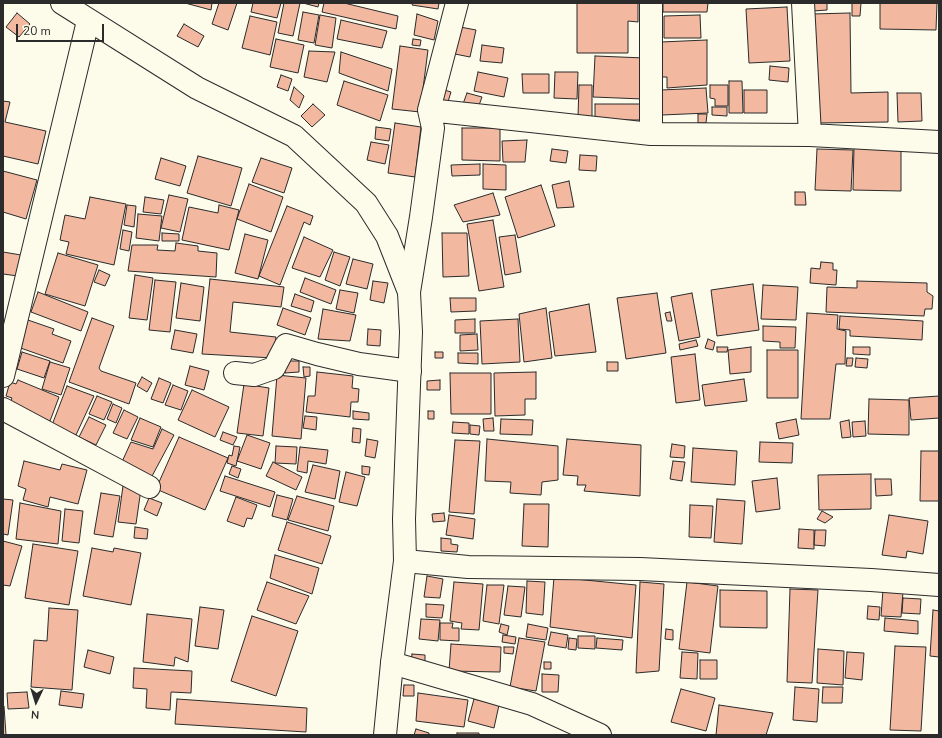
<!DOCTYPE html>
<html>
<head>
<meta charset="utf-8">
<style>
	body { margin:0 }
	#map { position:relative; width:942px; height:738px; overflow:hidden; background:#fdfbea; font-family:"Nunito Sans",sans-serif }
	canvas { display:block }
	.frame { position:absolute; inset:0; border:4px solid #2b2b2b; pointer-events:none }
	.north { position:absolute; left:16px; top:682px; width:40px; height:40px; -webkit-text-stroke:3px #fdfbea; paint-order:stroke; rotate:184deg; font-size:11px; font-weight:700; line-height:16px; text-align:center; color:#2b2b2b }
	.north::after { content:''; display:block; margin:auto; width:14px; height:18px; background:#2b2b2b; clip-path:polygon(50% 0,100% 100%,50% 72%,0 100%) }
	.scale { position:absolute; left:16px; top:24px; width:88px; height:18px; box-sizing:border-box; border:2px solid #2b2b2b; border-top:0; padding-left:5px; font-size:12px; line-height:14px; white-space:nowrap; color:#2b2b2b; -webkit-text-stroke:3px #fdfbea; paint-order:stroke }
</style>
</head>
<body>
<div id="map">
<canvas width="942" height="738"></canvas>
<div class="frame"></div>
<div class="north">N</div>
<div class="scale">20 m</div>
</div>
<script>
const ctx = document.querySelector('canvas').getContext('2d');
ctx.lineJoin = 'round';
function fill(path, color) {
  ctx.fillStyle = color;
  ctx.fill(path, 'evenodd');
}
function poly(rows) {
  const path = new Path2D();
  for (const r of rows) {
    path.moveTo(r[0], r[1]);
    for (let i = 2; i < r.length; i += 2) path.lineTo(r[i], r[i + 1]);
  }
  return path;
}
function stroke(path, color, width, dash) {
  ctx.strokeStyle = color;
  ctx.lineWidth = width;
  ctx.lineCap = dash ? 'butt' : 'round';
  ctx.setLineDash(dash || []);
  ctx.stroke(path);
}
const building = poly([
	[185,3,212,3,211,10,185,3],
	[219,3,237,3,228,30,212,24,219,3],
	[253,3,281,3,277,18,251,12,253,3],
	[284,3,300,3,293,36,278,33,284,3],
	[303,3,319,3,318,7,303,3],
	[324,3,344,3,398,16,396,29,322,12,324,3],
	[413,3,439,3,438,9,412,5,413,3],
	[577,3,638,3,638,22,628,21,628,53,577,53,577,3],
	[663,3,708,3,707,12,663,12,663,3],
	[812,3,827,3,827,10,813,11,812,3],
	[852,3,861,3,860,16,852,16,852,3],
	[880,3,937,3,936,30,880,29,880,3],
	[787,7,790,61,749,63,746,9,787,7],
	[303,12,319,15,314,43,298,40,303,12],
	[17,13,30,24,19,37,6,27,17,13],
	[850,13,851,93,888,92,888,122,817,123,812,14,850,13],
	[417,14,438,21,434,40,414,35,417,14],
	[320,15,336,18,332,48,315,45,320,15],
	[700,15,701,38,664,38,664,16,700,15],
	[250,16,277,22,270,55,242,48,250,16],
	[341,20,387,31,382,48,337,39,341,20],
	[184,24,204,36,198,47,177,36,184,24],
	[455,26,476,30,470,57,450,53,455,26],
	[276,39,304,45,298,73,270,67,276,39],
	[413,39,421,40,420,46,412,45,413,39],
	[707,40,707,85,667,88,667,77,660,77,661,42,707,40],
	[482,45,504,48,502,63,480,61,482,45],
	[400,46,428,50,420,112,392,109,400,46],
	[309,51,335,52,327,82,304,77,309,51],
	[341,52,392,69,388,91,339,73,341,52],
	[595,56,645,58,643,99,593,97,595,56],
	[770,66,789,68,788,82,769,80,770,66],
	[478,72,508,78,504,97,474,91,478,72],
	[555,72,578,72,577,99,554,98,555,72],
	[522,74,549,74,549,93,523,93,522,74],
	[281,75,292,79,288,91,277,87,281,75],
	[344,81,388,95,380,121,337,105,344,81],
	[729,81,742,81,743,113,729,113,729,81],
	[579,85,592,85,592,117,578,117,579,85],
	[710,85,728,85,728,106,715,106,715,99,710,98,710,85],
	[294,87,304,96,299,108,290,100,294,87],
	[706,88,708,113,662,115,661,90,706,88],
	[441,89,451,92,447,105,437,103,441,89],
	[744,90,767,90,767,113,744,113,744,90],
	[467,93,482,97,478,108,463,104,467,93],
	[897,93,921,93,922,121,898,122,897,93],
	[3,101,10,102,5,122,46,131,38,164,3,156,3,101],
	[313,104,325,115,312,127,301,116,313,104],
	[595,104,645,104,646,120,595,120,595,104],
	[712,107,727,107,727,116,712,115,712,107],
	[698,114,707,114,706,123,698,123,698,114],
	[395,123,421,127,415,177,388,173,395,123],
	[376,127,391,129,389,141,375,139,376,127],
	[462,128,500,128,500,161,462,160,462,128],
	[527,140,525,162,503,162,502,141,527,140],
	[371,142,389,145,385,164,367,160,371,142],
	[854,147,901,148,901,191,853,190,854,147],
	[552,149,568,151,566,163,550,161,552,149],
	[817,149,853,150,851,191,815,190,817,149],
	[580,155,597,156,596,171,579,170,580,155],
	[198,156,242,168,231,206,187,193,198,156],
	[161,158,186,166,180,186,155,179,161,158],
	[261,158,292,168,284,193,252,182,261,158],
	[480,164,480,175,452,176,451,165,480,164],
	[483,164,506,165,506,190,483,189,483,164],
	[3,171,37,180,26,219,3,212,3,171],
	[569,181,574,207,557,208,552,185,569,181],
	[249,184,283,197,271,232,237,219,249,184],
	[541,185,555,226,518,238,505,197,541,185],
	[795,192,805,192,806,205,795,205,795,192],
	[493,193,500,215,463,222,454,205,493,193],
	[169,195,188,199,180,232,161,228,169,195],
	[90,197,126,204,114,265,66,254,69,242,60,240,65,215,85,219,90,197],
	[145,197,164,200,161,214,143,212,145,197],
	[127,205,136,206,134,227,124,225,127,205],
	[219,205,239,210,229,250,182,240,189,207,218,213,219,205],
	[287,206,313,216,310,225,304,222,280,285,259,276,287,206],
	[138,214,162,216,159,241,136,238,138,214],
	[493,220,504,287,479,291,467,224,493,220],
	[123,230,132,232,129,251,120,249,123,230],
	[162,233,179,234,179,241,162,241,162,233],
	[442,233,467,233,469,276,443,277,442,233],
	[245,234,268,240,258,279,235,273,245,234],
	[515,235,521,272,505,275,499,237,515,235],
	[304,237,333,250,320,277,292,268,304,237],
	[176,243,198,246,198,251,217,253,216,277,128,271,132,245,158,245,157,250,175,251,176,243],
	[3,252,21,255,18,276,3,274,3,252],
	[334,252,350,257,340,286,325,280,334,252],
	[58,253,98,265,85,306,45,294,58,253],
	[353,259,373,264,367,289,346,284,353,259],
	[821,262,833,263,833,270,837,270,836,285,810,283,811,268,820,269,821,262],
	[99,270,110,275,105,286,94,282,99,270],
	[135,275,153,278,147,320,129,318,135,275],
	[305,278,336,290,331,304,300,292,305,278],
	[210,279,284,287,281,307,233,302,230,332,276,337,273,358,202,354,210,279],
	[155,280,176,282,170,332,149,330,155,280],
	[373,281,388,283,384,303,370,300,373,281],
	[857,281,927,283,927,292,933,296,932,309,925,309,924,316,826,312,827,287,857,288,857,281],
	[181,283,204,287,200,321,176,318,181,283],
	[753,284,759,330,717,336,711,290,753,284],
	[763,285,798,287,796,320,761,319,763,285],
	[340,290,358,293,354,313,336,309,340,290],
	[38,292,88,312,81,331,31,312,38,292],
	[657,293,666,353,626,359,617,298,657,293],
	[692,293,700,337,679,341,671,297,692,293],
	[295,294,314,301,311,312,291,306,295,294],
	[450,298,476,298,476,311,451,312,450,298],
	[589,304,596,352,555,356,549,312,589,304],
	[283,308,311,318,305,335,277,325,283,308],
	[546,308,552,358,524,362,519,314,546,308],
	[323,309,356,315,350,341,318,339,323,309],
	[670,312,672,321,667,321,665,313,670,312],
	[807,313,838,315,837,329,846,331,845,364,836,364,830,419,801,419,807,313],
	[840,316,923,321,922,340,850,336,850,330,839,329,840,316],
	[92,318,114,326,99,368,101,371,136,383,129,404,69,382,92,318],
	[25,319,54,329,52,334,71,341,63,363,15,346,25,319],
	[475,319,475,333,455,333,455,320,475,319],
	[518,319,520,362,482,364,480,321,518,319],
	[763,326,796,327,795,348,780,348,780,342,763,341,763,326],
	[368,329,381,330,380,346,367,345,368,329],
	[175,330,197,334,193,353,171,349,175,330],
	[477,334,478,350,460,351,460,335,477,334],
	[708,339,715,342,713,350,705,348,708,339],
	[696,340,698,346,680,350,679,344,696,340],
	[717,347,728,347,727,352,717,352,717,347],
	[751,347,751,372,730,374,728,350,751,347],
	[853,347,870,347,870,355,853,354,853,347],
	[767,350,798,350,798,398,767,398,767,350],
	[22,352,50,361,44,378,17,369,22,352],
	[435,352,443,352,443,358,435,358,435,352],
	[458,353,478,353,478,364,458,363,458,353],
	[695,354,700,400,676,403,671,357,695,354],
	[847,358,853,358,852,366,846,366,847,358],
	[856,358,868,359,867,368,855,367,856,358],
	[285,361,299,361,299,372,285,373,285,361],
	[50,362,70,368,61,395,42,389,50,362],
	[607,362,618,362,618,371,607,371,607,362],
	[190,366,209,371,204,390,185,385,190,366],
	[303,367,310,367,310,376,304,377,303,367],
	[317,372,353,376,352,388,359,389,358,402,351,402,350,417,306,412,308,396,315,396,317,372],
	[536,372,536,399,525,399,525,415,495,416,494,373,536,372],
	[450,373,491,373,491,414,451,414,450,373],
	[277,375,306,378,301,439,272,436,277,375],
	[142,377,152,383,147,392,137,386,142,377],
	[159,378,171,383,163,403,151,399,159,378],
	[744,379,747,401,705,406,702,385,744,379],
	[18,380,59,397,50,421,9,405,12,398,6,396,10,382,16,384,18,380],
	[440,380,440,390,427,390,427,381,440,380],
	[244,384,269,388,263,436,237,433,244,384],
	[173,385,188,391,181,410,165,405,173,385],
	[67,386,94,396,76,435,52,425,67,386],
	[192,390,229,407,215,437,178,420,192,390],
	[97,396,112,402,104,420,89,414,97,396],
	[939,396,939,418,911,420,909,398,939,396],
	[869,399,909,400,909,435,868,434,869,399],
	[113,404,122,408,116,423,107,419,113,404],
	[124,410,138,417,127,439,113,433,124,410],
	[353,411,369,413,369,420,353,419,353,411],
	[428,411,434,411,434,419,428,419,428,411],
	[305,416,317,417,316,430,303,428,305,416],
	[89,417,106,425,96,445,79,437,89,417],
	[140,418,161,427,153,447,131,440,140,418],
	[493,418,494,431,484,431,483,419,493,418],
	[501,419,533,420,532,435,500,434,501,419],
	[796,419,799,435,779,439,776,423,796,419],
	[849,420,851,437,842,438,840,422,849,420],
	[865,421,866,436,853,437,852,422,865,421],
	[453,422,469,423,469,434,452,433,453,422],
	[470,425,480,426,479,435,470,434,470,425],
	[353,428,361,429,360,443,352,442,353,428],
	[162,429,174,435,151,478,121,464,131,442,153,449,162,429],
	[223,432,237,437,233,445,220,440,223,432],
	[247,435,270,443,261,469,237,461,247,435],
	[179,437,228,458,205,510,156,489,179,437],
	[367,439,378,441,375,458,365,456,367,439],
	[487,439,558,446,558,480,542,482,541,495,510,493,511,482,485,481,487,439],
	[567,439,641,445,640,496,584,491,586,485,577,485,578,476,563,475,567,439],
	[455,440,480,441,474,514,449,512,455,440],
	[760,442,793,443,792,463,759,462,760,442],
	[672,444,685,446,684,458,670,457,672,444],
	[234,446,240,447,236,466,227,463,229,455,232,456,234,446],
	[276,446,297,447,296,464,275,463,276,446],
	[300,447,328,450,326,464,308,461,307,473,297,471,300,447],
	[693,448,737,451,735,485,691,482,693,448],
	[921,451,939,451,939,501,920,501,921,451],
	[24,461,60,470,62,464,87,470,78,504,50,497,48,507,23,500,26,489,18,486,24,461],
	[673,461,685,462,682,481,670,479,673,461],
	[273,462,302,477,296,490,266,476,273,462],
	[313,465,340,471,335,499,305,492,313,465],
	[232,466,241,469,238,478,229,474,232,466],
	[362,466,370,467,369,475,362,474,362,466],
	[346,472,365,477,357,506,339,502,346,472],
	[871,474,871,509,819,510,818,475,871,474],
	[225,476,275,492,270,507,220,491,225,476],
	[777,478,780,509,756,512,752,481,777,478],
	[875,479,891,479,892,495,876,496,875,479],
	[123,486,141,489,136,524,118,522,123,486],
	[101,493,120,496,113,537,94,534,101,493],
	[277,495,293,499,287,520,272,516,277,495],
	[297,496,334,506,328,531,288,520,297,496],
	[236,497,257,505,252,519,247,518,244,527,227,521,236,497],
	[149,498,162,503,157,516,144,510,149,498],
	[3,499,13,500,8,535,3,534,3,499],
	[717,499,745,501,742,544,714,542,717,499],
	[20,503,61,511,58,544,16,539,20,503],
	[524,504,549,504,548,547,522,546,524,504],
	[690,505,713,506,711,538,689,537,690,505],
	[65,509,83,511,79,543,62,541,65,509],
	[822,511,833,517,825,523,817,519,822,511],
	[444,513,445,521,433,522,432,514,444,513],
	[449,515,475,519,473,539,446,535,449,515],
	[889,515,928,521,923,554,907,551,906,558,882,555,889,515],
	[287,522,331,536,322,564,278,550,287,522],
	[135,527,148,529,147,539,134,538,135,527],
	[799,529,814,530,814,549,798,548,799,529],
	[815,530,826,530,825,546,814,545,815,530],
	[441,538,451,539,451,544,458,545,457,552,441,551,441,538],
	[3,541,22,546,10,586,3,585,3,541],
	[33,544,78,551,69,605,25,598,33,544],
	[92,548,113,552,114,548,141,553,131,605,83,596,92,548],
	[275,555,319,568,312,594,270,578,275,555],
	[427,576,443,579,440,598,424,597,427,576],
	[554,577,636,585,632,638,550,627,554,577],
	[527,581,545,582,543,615,526,613,527,581],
	[267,582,309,596,296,624,257,610,267,582],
	[454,582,483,584,479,630,461,629,462,623,450,621,454,582],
	[640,582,664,584,659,671,636,673,640,582],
	[687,582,718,586,710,653,679,649,687,582],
	[487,585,504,585,499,624,483,621,487,585],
	[508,586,525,587,521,617,504,615,508,586],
	[790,589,818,590,812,683,787,682,790,589],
	[720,590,767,591,767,628,720,627,720,590],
	[883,590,903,592,901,617,881,616,883,590],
	[903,598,921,599,920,614,902,613,903,598],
	[426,604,444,605,442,618,426,617,426,604],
	[868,606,880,607,879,620,867,619,868,606],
	[200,607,224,610,218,649,195,646,200,607],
	[49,608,78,610,72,690,31,687,34,640,47,641,49,608],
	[933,610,939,611,939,657,930,656,933,610],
	[147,614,192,619,188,662,175,657,174,666,143,662,147,614],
	[252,616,298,631,276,696,231,681,252,616],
	[885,618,918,621,918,634,884,631,885,618],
	[421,619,440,620,438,641,419,639,421,619],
	[440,623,453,623,452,628,459,628,459,641,440,640,440,623],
	[501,624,509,626,507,635,499,632,501,624],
	[528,624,548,628,546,640,526,637,528,624],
	[666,629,673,630,673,640,665,639,666,629],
	[551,632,568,635,566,648,548,645,551,632],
	[503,635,516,637,515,644,502,642,503,635],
	[578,636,595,636,595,649,578,648,578,636],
	[519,638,545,642,536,691,510,687,519,638],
	[569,638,577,639,576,650,568,649,569,638],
	[597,638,623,640,622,650,596,648,597,638],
	[451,644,501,647,500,672,449,671,451,644],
	[895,646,926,647,921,731,890,730,895,646],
	[504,647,514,647,513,654,504,653,504,647],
	[818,649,844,651,843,685,817,683,818,649],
	[88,650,114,657,110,674,84,667,88,650],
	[682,652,698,653,697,679,680,678,682,652],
	[847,652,864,653,862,680,845,678,847,652],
	[412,654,425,655,425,665,411,664,412,654],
	[700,660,717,660,717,679,700,679,700,660],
	[544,662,551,662,551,669,544,669,544,662],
	[134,668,192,671,191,693,171,692,170,710,146,708,147,689,133,688,134,668],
	[542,674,559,675,558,692,542,692,542,674],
	[404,685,414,685,414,696,403,696,404,685],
	[795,687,819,689,817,722,793,720,795,687],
	[823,687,843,687,842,703,822,703,823,687],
	[681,689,715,698,706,731,671,722,681,689],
	[61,691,84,694,82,708,59,705,61,691],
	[27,692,29,708,8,709,7,693,27,692],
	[418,693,468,700,464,727,416,721,418,693],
	[177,699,307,708,306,732,175,724,177,699],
	[474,699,499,705,494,728,468,721,474,699],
	[719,705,773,713,766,735,716,735,719,705],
	[3,706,4,706,6,735,3,735,3,706],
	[416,729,429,733,429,735,414,735,416,729],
	[457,733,479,733,479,735,457,735,457,733]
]);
fill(building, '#f2b8a0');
stroke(building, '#2b2b2b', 1);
const street = poly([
	[803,3,810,135],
	[429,110,651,134,810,135,939,142],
	[651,134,651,3],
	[409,292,421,217,433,128,429,110,457,3],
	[235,373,254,375,274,368,286,345,317,354,359,364,410,371],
	[3,376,88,21],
	[3,409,149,487],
	[405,561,468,567,640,569,871,580,939,585],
	[392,663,532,704,600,735]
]);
const secondary = poly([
	[62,3,197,88,294,136,366,203,387,236,409,292,411,332,404,519,405,561,392,663,385,735]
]);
stroke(street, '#2b2b2b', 24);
stroke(secondary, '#2b2b2b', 24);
stroke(street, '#fdfbea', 22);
stroke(secondary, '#fdfbea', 22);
</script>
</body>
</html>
